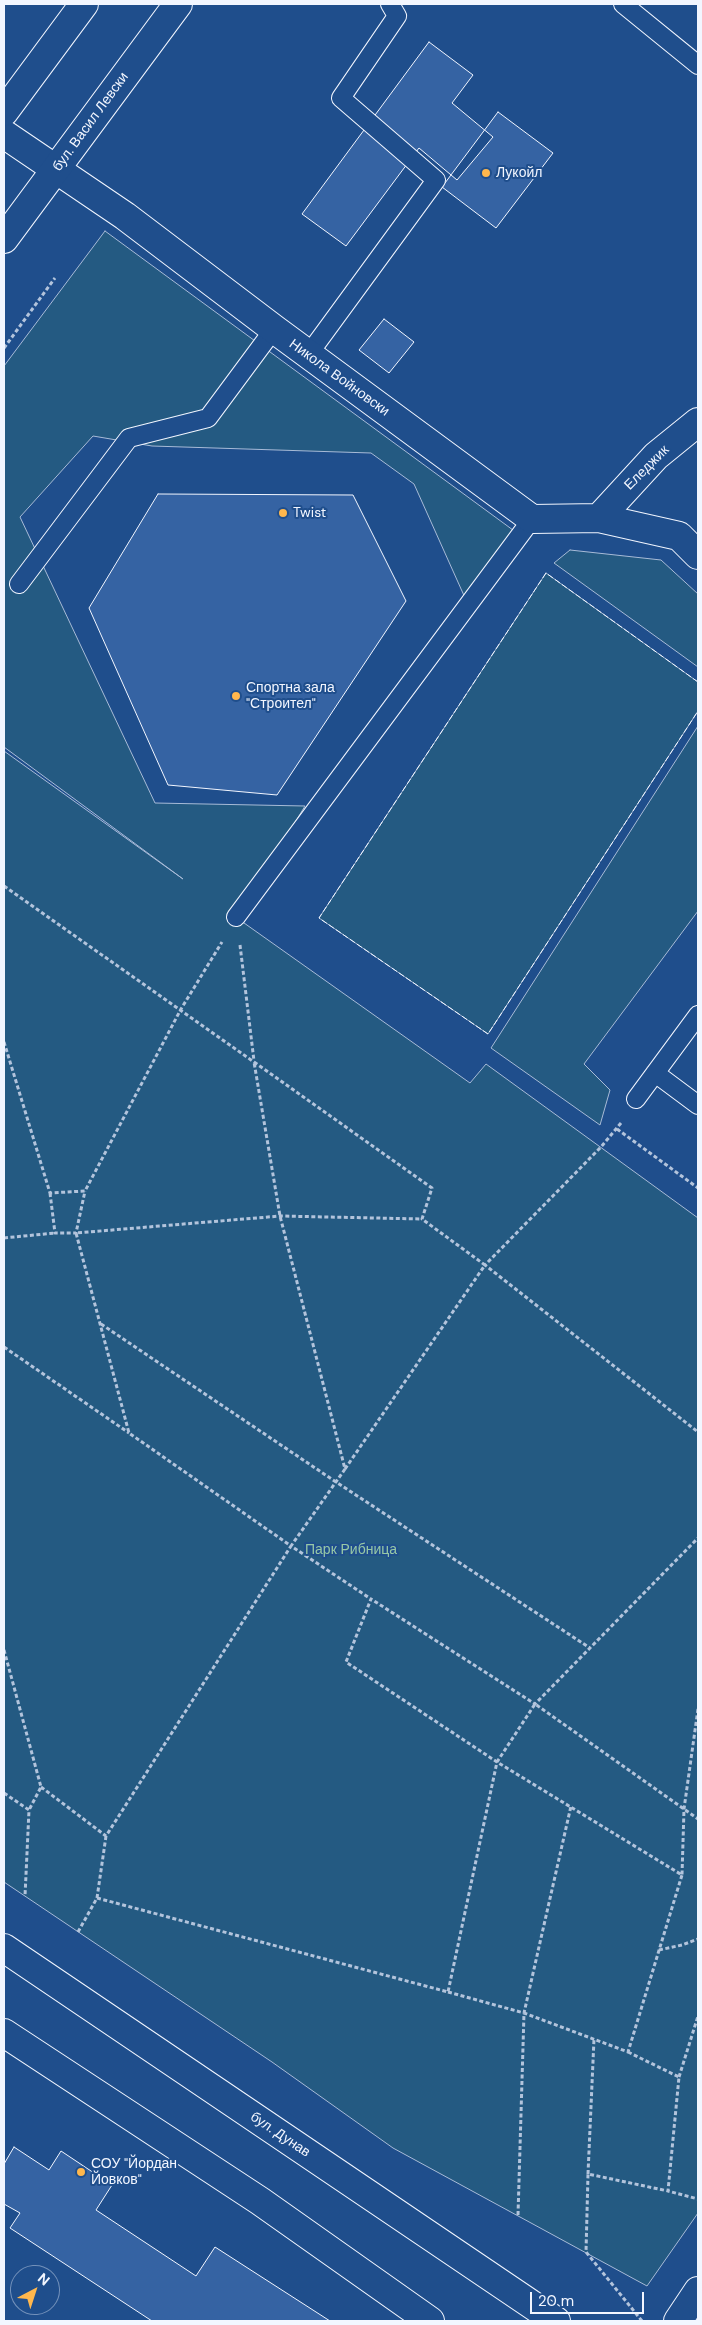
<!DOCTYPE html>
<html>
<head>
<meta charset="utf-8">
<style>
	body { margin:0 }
	#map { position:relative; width:702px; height:2325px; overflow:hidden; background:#1f4e8c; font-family:"DM Sans",sans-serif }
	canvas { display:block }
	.frame { position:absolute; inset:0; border:5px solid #f2f6ff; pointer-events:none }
	.north { position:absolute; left:10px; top:2265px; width:50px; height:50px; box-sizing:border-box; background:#1f4e8c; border:1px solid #7391ba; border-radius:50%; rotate:40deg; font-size:14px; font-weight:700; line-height:20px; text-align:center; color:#f2f6ff }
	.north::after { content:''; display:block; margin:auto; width:18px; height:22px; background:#ffb74d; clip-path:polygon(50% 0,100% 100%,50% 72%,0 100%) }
	.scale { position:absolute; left:530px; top:2292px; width:114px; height:22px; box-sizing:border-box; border:2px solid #f2f6ff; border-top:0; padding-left:6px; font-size:15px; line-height:18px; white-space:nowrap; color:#f2f6ff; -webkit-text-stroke:4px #1f4e8c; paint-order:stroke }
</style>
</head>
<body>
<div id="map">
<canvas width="702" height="2325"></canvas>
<div class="frame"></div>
<div class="north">N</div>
<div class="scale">20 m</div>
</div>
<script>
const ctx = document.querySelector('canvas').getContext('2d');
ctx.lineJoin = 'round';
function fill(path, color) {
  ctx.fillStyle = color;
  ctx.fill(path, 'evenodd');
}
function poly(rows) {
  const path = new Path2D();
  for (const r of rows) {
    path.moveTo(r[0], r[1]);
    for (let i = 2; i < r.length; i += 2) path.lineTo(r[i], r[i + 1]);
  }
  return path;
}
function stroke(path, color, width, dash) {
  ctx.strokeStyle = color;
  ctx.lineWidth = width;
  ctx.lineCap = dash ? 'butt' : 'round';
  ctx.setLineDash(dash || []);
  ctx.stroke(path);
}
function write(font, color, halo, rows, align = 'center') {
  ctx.font = font + ' "DM Sans",sans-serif';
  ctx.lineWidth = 4;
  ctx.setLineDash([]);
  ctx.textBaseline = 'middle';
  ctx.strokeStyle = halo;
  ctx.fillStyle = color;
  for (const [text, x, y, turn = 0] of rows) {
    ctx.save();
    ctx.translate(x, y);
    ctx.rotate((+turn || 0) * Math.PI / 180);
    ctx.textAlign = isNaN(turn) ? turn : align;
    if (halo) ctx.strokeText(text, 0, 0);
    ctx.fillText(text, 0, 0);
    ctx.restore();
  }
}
const green = poly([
	[105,231,517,533,466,600,414,484,371,453,152,446,93,436,20,517,155,803,305,806,237,918,470,1083,486,1064,698,1218,698,2213,647,2286,393,2148,272,2062,4,1882,4,751,183,879,4,747,4,366,105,231],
	[570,550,661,560,698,594,698,667,554,563,570,550],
	[546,573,698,682,698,711,488,1034,319,918,546,573],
	[698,726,698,911,584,1064,610,1090,600,1125,491,1048,698,726]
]);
fill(green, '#245a82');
stroke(green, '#a8bbd7', 1);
const building = poly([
	[429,42,473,75,452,103,493,137,457,180,419,148,346,246,302,214,429,42],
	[498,112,553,153,496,228,442,187,498,112],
	[384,319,414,342,389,373,359,350,384,319],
	[158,494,353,495,406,601,277,795,168,785,89,608,158,494],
	[14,2147,49,2170,61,2151,112,2185,96,2210,196,2276,215,2247,330,2321,152,2321,10,2228,20,2213,4,2204,4,2164,14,2147]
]);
fill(building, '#3563a3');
stroke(building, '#f2f6ff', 1);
const service = poly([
	[623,4,698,65],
	[308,355,436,180,341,98,397,16,390,4],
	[19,584,129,438,208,418,274,329],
	[236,917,532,519],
	[655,1073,698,1105],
	[636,1099,698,1015]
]);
const minor = poly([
	[4,134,125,216,274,329,532,519,599,518,679,536,698,555],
	[599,518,656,456,698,422],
	[678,2321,698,2291]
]);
const secondary = poly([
	[4,1948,556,2321],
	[4,2033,260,2201,430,2321]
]);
const primary = poly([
	[4,112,84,4],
	[4,239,178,4]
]);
stroke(service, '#f2f6ff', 20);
stroke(minor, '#f2f6ff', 30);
stroke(secondary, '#f2f6ff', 30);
stroke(primary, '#f2f6ff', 30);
stroke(poly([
	[4,348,55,278],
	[4,886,254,1062],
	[240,945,254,1061],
	[4,1042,50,1193,85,1191,181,1009,222,942],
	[254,1062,432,1188,422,1219,485,1265,345,1469,280,1216,254,1062],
	[621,1123,601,1147,485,1265,698,1432],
	[617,1129,698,1188],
	[50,1193,55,1233,76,1233,85,1191],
	[4,1238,55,1233],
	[101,1324,336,1482,590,1648],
	[4,1347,129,1433],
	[345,1469,291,1546,129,1433,76,1233,280,1216,422,1219],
	[4,1650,41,1787,29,1810],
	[698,1709,684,1809,682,1875,497,1762,535,1704,684,1809,698,1819],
	[41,1787,106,1836,291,1546,371,1599],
	[4,1793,29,1810,25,1896],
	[97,1898,448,1992,497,1762,346,1662,371,1599,535,1704,698,1538],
	[78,1932,97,1898,106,1836],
	[659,1950,682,1945,698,1939],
	[448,1992,524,2013,571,1806],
	[628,2052,679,2077,668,2191,698,2199],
	[679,2077,698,2016],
	[588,2174,594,2039],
	[518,2215,524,2013,628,2052,682,1875],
	[642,2321,586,2252,588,2174,668,2191]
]), '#b3c4dc', 3, [4, 2.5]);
stroke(service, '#1f4e8c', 18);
stroke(minor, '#1f4e8c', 28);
stroke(secondary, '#1f4e8c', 28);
stroke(primary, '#1f4e8c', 28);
stroke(poly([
	[698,682,546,573,319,918,488,1034,698,711]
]), '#f2f6ff', 1, [6, 2.5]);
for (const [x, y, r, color] of [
	[486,173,5,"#ffb74d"],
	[283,513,5,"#ffb74d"],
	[236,696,5,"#ffb74d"],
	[81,2172,5,"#ffb74d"]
]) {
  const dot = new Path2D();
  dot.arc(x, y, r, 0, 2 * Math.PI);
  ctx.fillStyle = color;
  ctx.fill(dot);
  stroke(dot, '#1f4e8c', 2);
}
write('14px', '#f2f6ff', '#1f4e8c', [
	["бул. Васил Левски",91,122,-54],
	["Никола Войновски",339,378,36],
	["Еледжик",647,468,-45],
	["бул. Дунав",280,2135,34]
]);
write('14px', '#f2f6ff', '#1f4e8c', [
	["Лукойл",496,173],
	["Twist",293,513],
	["Спортна зала",246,688],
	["\"Строител\"",246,704],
	["СОУ \"Йордан",91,2164],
	["Йовков\"",91,2180]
], 'left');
write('14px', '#97c8a6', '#1f4e8c', [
	["Парк Рибница",351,1550]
]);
</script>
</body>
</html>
